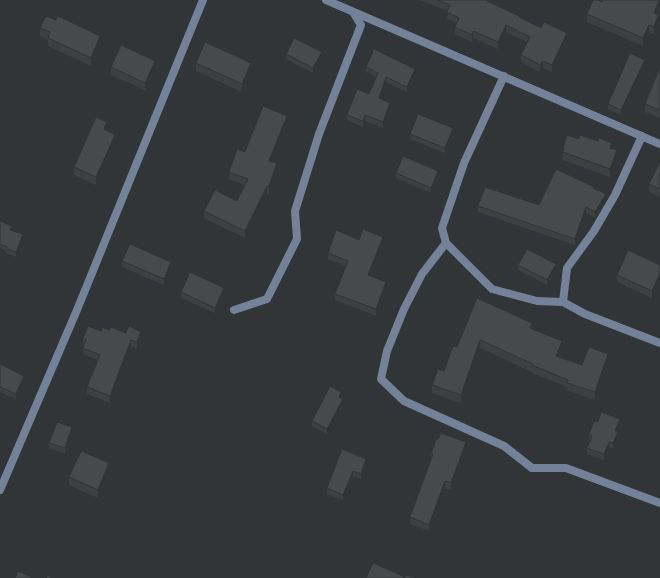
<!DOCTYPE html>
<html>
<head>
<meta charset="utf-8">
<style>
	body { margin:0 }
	canvas { display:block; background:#313537 }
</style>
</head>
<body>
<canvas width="660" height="578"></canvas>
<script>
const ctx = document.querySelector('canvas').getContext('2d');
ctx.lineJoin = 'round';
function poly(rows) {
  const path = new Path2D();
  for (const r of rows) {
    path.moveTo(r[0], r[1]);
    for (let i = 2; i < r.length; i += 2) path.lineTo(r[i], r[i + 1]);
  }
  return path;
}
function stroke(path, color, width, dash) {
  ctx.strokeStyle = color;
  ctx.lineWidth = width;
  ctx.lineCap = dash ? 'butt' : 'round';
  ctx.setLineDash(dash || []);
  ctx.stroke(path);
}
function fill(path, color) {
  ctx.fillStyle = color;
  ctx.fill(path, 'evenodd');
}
stroke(poly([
	[326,0,660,144],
	[504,76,464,163,442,228,446,243,492,289,537,301,563,302,585,314,660,343],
	[446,243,422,274,404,309,387,351,381,379,404,401,504,446,532,468,566,468,660,503],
	[563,302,567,268,594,231,615,195,642,136],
	[234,310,267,299,297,239,295,211,319,134,361,25,353,12],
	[0,490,77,310,203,0]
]), '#738298', 8);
fill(poly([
	[419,0,488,0,488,2,541,28,567,40,552,72,543,68,540,72,521,62,521,55,527,42,506,32,498,49,473,38,472,42,455,34,455,27,457,23,447,19,448,11],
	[660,0,660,6,657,14,658,23,654,34,649,33,643,46,587,22,587,14,602,2],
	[40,28,100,43,91,66,48,46,48,39,40,36],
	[286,54,322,57,313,73,286,59],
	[196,63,251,71,242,92,196,71],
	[645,65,621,115,608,109,608,104],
	[111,67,155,68,145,90,111,75],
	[366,67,415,74,407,92,386,82,380,99,390,108,383,128,365,121,363,127,347,120,347,115,369,94,376,77,366,72],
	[660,67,660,118,645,112,645,104],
	[287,123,272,161,277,171,269,194,267,193,245,238,204,218,204,211,237,201,244,185,229,179,229,172,245,152],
	[107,130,107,131,115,142,96,185,74,175,74,167],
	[453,133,445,153,410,139,410,134],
	[563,148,612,149,617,158,610,177,563,160],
	[660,161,660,197,649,192,649,184],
	[396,173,438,176,431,193,396,178],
	[594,188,606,200,595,218,586,213,575,245,478,212,478,206,539,205],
	[0,221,23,239,16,257,6,253,6,251,0,248],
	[359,240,383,244,371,276,386,289,376,316,335,300,335,294,346,266,328,259,328,253],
	[122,261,171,267,164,285,122,267],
	[518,265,556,269,547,285,518,270],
	[660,265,660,280,652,298,617,282,617,275],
	[181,292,224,294,215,313,181,298],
	[477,298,532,329,562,348,559,357,582,365,608,361,595,400,567,390,567,387,532,373,532,372,480,348,461,403,432,393,432,385,444,371,457,347],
	[101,331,126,333,141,338,137,349,131,346,110,403,87,394,87,387,98,360,83,354,83,348,84,345,83,345,83,338],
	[0,364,24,381,16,399,0,392],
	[341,398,343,404,327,434,312,426,312,421],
	[598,422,620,425,617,432,618,437,613,449,609,447,604,460,587,454,587,448,591,440,589,440,589,434],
	[72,432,65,454,49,448,49,443],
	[342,449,366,464,361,479,353,476,343,500,327,494,327,488],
	[466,449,451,490,445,488,429,531,410,524,410,517,431,460,431,454],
	[109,471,98,498,69,485,69,477]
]), '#3c4040');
fill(poly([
	[659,0,660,0,660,6,654,21,654,13],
	[658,15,658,23,654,34,654,27],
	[506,25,506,32,498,49,498,42],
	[649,25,649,33,643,46,643,38],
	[473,31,473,38,472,42,472,35],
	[567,33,567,40,552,72,552,65],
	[100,36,100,43,91,66,91,58],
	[322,52,322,57,313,73,313,68],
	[645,60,645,65,621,115,621,110],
	[155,61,155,68,145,90,145,83],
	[543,61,543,68,540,72,540,65],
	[251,63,251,71,242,92,242,84],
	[415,69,415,74,407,92,407,87],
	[386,77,386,82,379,103,379,98],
	[390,103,390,108,383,128,383,122],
	[365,115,365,121,363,127,363,121],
	[287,116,287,123,269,168,269,161],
	[107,122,107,130,104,137,104,129],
	[453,128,453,133,445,153,445,148],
	[115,135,115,142,96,185,96,177],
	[617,150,617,158,610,177,610,169],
	[277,163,277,171,269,194,269,186],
	[438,171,438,176,431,193,431,188],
	[267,186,267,193,245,238,245,231],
	[606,194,606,200,595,218,595,212],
	[586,207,586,213,575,245,575,239],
	[23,234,23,239,16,257,16,252],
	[383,237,383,244,368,282,368,275],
	[171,262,171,267,164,285,164,279],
	[556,264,556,269,547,285,547,280],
	[660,273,660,280,652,298,652,291],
	[386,282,386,289,376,316,376,309],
	[224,288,224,294,215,313,215,308],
	[141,332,141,338,137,349,137,342],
	[131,340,131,346,110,403,110,396],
	[480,340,480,348,461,403,461,395],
	[562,341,562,348,556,364,556,356],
	[608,354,608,361,595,400,595,392],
	[24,376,24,381,16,399,16,394],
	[343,399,343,404,327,434,327,429],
	[620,419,620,425,615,436,615,431],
	[72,427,72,432,65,454,65,448],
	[618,432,618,437,613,449,613,443],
	[466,442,466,449,451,490,451,483],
	[609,442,609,447,604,460,604,454],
	[366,459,366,464,361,479,361,474],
	[109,463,109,471,98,498,98,490],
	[353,471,353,476,343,500,343,495],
	[445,481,445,488,429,531,429,525]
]), '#313434');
const building = poly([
	[438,0,488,0,487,1,519,16,519,17,541,28,544,22,567,33,552,65,543,61,540,65,521,55,530,37,506,25,498,42,473,31,472,35,455,27,459,18,447,12,450,5,438,0],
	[593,0,598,0,602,2,603,0,659,0,654,13,658,15,654,27,649,25,643,38,587,14,593,0],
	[46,16,56,20,58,16,100,36,91,58,48,38,50,32,40,28,46,16],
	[294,38,322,52,313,68,286,54,294,38],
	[205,42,251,63,242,84,196,63,205,42],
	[121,45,155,61,145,83,111,67,121,45],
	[374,49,415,69,407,87,386,77,379,98,390,103,383,122,365,115,363,121,347,115,357,89,369,94,378,73,366,67,374,49],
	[630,53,645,60,621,110,608,104,630,53],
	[660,67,660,110,645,104,660,67],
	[263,106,287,116,269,161,277,163,269,186,267,186,245,231,204,211,215,190,237,201,248,179,229,172,237,149,245,152,263,106],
	[418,114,453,128,445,148,410,134,418,114],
	[96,117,107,122,104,129,115,135,96,177,74,167,96,117],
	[567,135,579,139,580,135,598,141,599,138,612,143,610,148,617,150,610,169,563,152,564,148,563,148,567,135],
	[403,156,438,171,431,188,396,173,403,156],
	[660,161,660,189,649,184,660,161],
	[556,169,594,187,593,188,606,194,595,212,586,207,575,239,478,206,485,187,539,205,556,169],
	[0,221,12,226,10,230,23,234,16,252,6,249,7,247,0,244,0,221],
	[363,229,383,237,368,275,386,282,376,309,335,294,348,261,328,253,336,230,359,240,363,229],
	[130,244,171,262,164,279,122,261,130,244],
	[527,249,556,264,547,280,518,265,527,249],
	[628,250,660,265,660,273,652,291,617,275,628,250],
	[190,272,224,288,215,308,181,292,190,272],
	[477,298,532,323,530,328,562,341,556,356,582,365,589,347,608,354,595,392,567,383,568,380,532,365,533,364,480,340,461,395,432,385,438,369,444,371,453,346,457,347,477,298],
	[88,326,101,331,102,327,109,330,111,327,126,333,129,326,141,332,137,342,131,340,110,396,87,387,100,355,83,348,86,340,83,338,88,326],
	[0,364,24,376,16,394,0,387,0,364],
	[330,386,341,392,339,397,343,399,327,429,312,421,330,386],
	[601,412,620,419,615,431,618,432,613,443,609,442,604,454,587,448,592,436,589,434,594,421,598,422,601,412],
	[57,422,72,427,65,448,49,443,57,422],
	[441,433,466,442,451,483,445,481,429,525,410,517,433,454,431,454,436,439,438,439,441,433],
	[342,449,366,459,361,474,353,471,343,495,327,488,342,449],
	[81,451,109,463,98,490,69,477,81,451],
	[373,563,405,577,406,575,418,578,366,578,373,563],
	[18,571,34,578,15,578,18,571],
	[47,575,54,578,46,578,47,575]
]);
fill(building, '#464a4b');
stroke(building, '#313434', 1);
</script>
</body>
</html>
